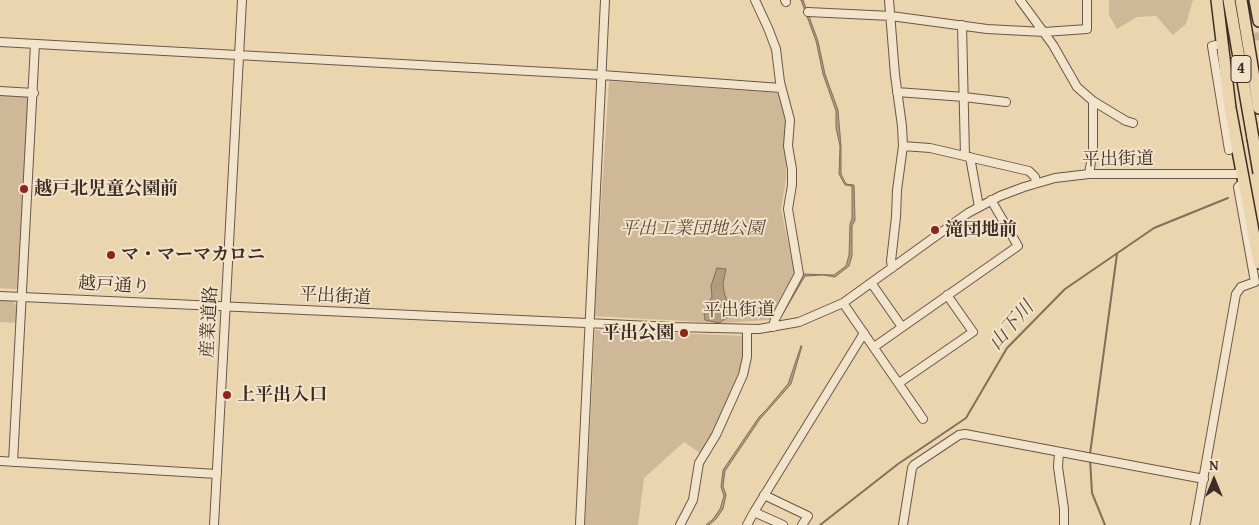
<!DOCTYPE html>
<html>
<head>
<meta charset="utf-8">
<style>
	body { margin:0 }
	#map { position:relative; width:1259px; height:525px; overflow:hidden; background:#ebd5af; font-family:"Gentium Book Plus",serif }
	canvas { display:block }
	.north { position:absolute; left:1189px; top:455px; width:50px; height:50px; -webkit-text-stroke:4px #f2e4cb; paint-order:stroke; rotate:0deg; font-size:14px; font-weight:700; line-height:20px; text-align:center; color:#3f2c24 }
	.north::after { content:''; display:block; margin:auto; width:18px; height:22px; background:#3f2c24; clip-path:polygon(50% 0,100% 100%,50% 72%,0 100%) }
</style>
</head>
<body>
<div id="map">
<canvas width="1259" height="525"></canvas>
<div class="north">N</div>
</div>
<script>
const ctx = document.querySelector('canvas').getContext('2d');
ctx.lineJoin = 'round';
function fill(path, color) {
  ctx.fillStyle = color;
  ctx.fill(path, 'evenodd');
}
function poly(rows) {
  const path = new Path2D();
  for (const r of rows) {
    path.moveTo(r[0], r[1]);
    for (let i = 2; i < r.length; i += 2) path.lineTo(r[i], r[i + 1]);
  }
  return path;
}
function stroke(path, color, width, dash) {
  ctx.strokeStyle = color;
  ctx.lineWidth = width;
  ctx.lineCap = dash ? 'butt' : 'round';
  ctx.setLineDash(dash || []);
  ctx.stroke(path);
}
function write(font, color, halo, rows, align = 'center') {
  ctx.font = font + ' "Gentium Book Plus","Noto Serif JP",serif';
  ctx.lineWidth = 4;
  ctx.setLineDash([]);
  ctx.textBaseline = 'middle';
  ctx.strokeStyle = halo;
  ctx.fillStyle = color;
  for (const [text, x, y, turn = 0] of rows) {
    ctx.save();
    ctx.translate(x, y);
    ctx.rotate((+turn || 0) * Math.PI / 180);
    ctx.textAlign = isNaN(turn) ? turn : align;
    if (halo) ctx.strokeText(text, 0, 0);
    ctx.fillText(text, 0, 0);
    ctx.restore();
  }
}
fill(poly([
	[1109,0,1193,0,1186,24,1173,35,1156,16,1137,17,1117,29,1109,15],
	[609,81,779,93,787,124,786,179,781,209,795,275,769,320,722,323,594,316],
	[0,93,29,94,19,286,16,289,0,288],
	[0,301,12,301,18,307,17,323,0,322],
	[595,330,747,336,739,384,704,456,684,442,644,478,638,525,585,525]
]), '#ceb897');
const water = poly([
	[801,0,803,0,818,41,825,74,838,110,841,146,841,174,846,184,854,185,855,220,852,226,852,256,849,266,835,277,823,275,805,276,781,317,779,317,803,274,834,275,846,266,849,255,850,224,852,218,852,186,845,185,839,174,840,146,836,128,836,111,823,74,816,41,801,0],
	[717,268,726,269,723,283,724,292,728,304,728,317,719,323,705,320,704,314,707,304,712,297,711,286,717,268],
	[801,346,802,346,791,384,760,419,725,471,723,486,726,495,723,509,716,519,709,525,706,525,713,519,720,509,724,496,721,487,723,470,759,417,766,410,788,384,801,346]
]);
fill(water, '#b19c80');
stroke(water, '#836f5b', 1);
stroke(poly([
	[1090,454,1117,254],
	[1090,459,1092,493,1105,525],
	[820,525,898,464,966,418,1007,348,1065,289,1154,228,1228,198]
]), '#836f5b', 2);
stroke(poly([
	[1218,45,1259,36]
]), '#c9b393', 8, [8, 4]);
const minor = poly([
	[755,0,768,28,776,49,780,82,790,120,788,146,792,169,792,185,788,209,799,274,775,319,773,327],
	[785,0,786,2],
	[889,0,895,75,902,126,903,146,897,190,896,217,891,261,892,268],
	[1020,0,1053,45,1077,87,1093,101,1126,121,1133,123],
	[808,12,891,16,987,29,1044,32,1087,29,1087,0],
	[962,25,965,156],
	[0,42,602,75,781,88],
	[1216,45,1212,46,1229,150],
	[0,91,34,93],
	[897,92,964,97,1006,102],
	[903,146,930,148,1029,171,1035,177,1036,183],
	[970,157,979,207],
	[1089,174,1093,150,1093,101],
	[872,284,902,327],
	[0,296,673,327,759,329,799,322,843,303,968,213,1000,196,1024,187,1055,178,1089,174,1242,174],
	[843,303,923,419],
	[874,347,1018,246,991,200],
	[899,383,973,332,947,295],
	[1059,452,1058,467,1064,509,1064,525],
	[0,461,217,474],
	[13,462,35,44],
	[764,495,808,516,802,525],
	[214,525,242,0],
	[580,525,605,0],
	[680,525,693,500,699,463,716,435,743,375,747,357,747,329],
	[747,525,754,512],
	[783,525,754,512,864,333],
	[903,525,912,468,914,465,959,435,965,434,1204,479],
	[1195,525,1236,294,1241,287,1255,282,1238,187,1244,181]
]);
const highway = poly([
	[1217,0,1230,108,1259,263],
	[1229,0,1253,138],
	[1241,0,1259,108],
	[1255,0,1259,21]
]);
stroke(minor, '#6a5647', 10);
stroke(highway, '#3f2c24', 14);
stroke(minor, '#f2e4cb', 8);
stroke(highway, '#ebd5af', 11);
const highwayBridge = poly([
	[1253,138,1259,173]
]);
stroke(highwayBridge, '#3f2c24', 14, []);
stroke(highwayBridge, '#ebd5af', 11);
for (const [x, y, r, color] of [
	[24,189,5,"#8f2418"],
	[935,230,5,"#8f2418"],
	[111,255,5,"#8f2418"],
	[684,333,5,"#8f2418"],
	[227,395,5,"#8f2418"]
]) {
  const dot = new Path2D();
  dot.arc(x, y, r, 0, 2 * Math.PI);
  ctx.fillStyle = color;
  ctx.fill(dot);
  stroke(dot, '#f2e4cb', 2);
}
for (const [x, y, w] of [
	[1241,69,20]
]) {
  const box = new Path2D();
  box.roundRect(x - w / 2, y - 13.5, w, 27, 4);
  ctx.fillStyle = '#f2e4cb';
  ctx.fill(box);
  stroke(box, '#3f2c24', 1);
}
write('bold 16px', '#3f2c24', null, [
	["4",1241,69]
]);
write('18px', '#3f2c24', '#f2e4cb', [
	["平出街道",1118,160,-1],
	["越戸通り",114,286,3],
	["平出街道",335,297,3],
	["平出街道",739,311,-1],
	["産業道路",210,322,-87]
]);
write('bold 18px', '#3f2c24', '#f2e4cb', [
	["越戸北児童公園前",34,189],
	["滝団地前",945,230],
	["マ・マーマカロニ",121,255],
	["平出公園",674,333,"right"],
	["上平出入口",237,395]
], 'left');
write('italic 18px', '#5c483b', '#f2e4cb', [
	["平出工業団地公園",692,229]
]);
write('italic 19px', '#5c483b', '#f2e4cb', [
	["山下川",1012,326,-49]
]);
</script>
</body>
</html>
